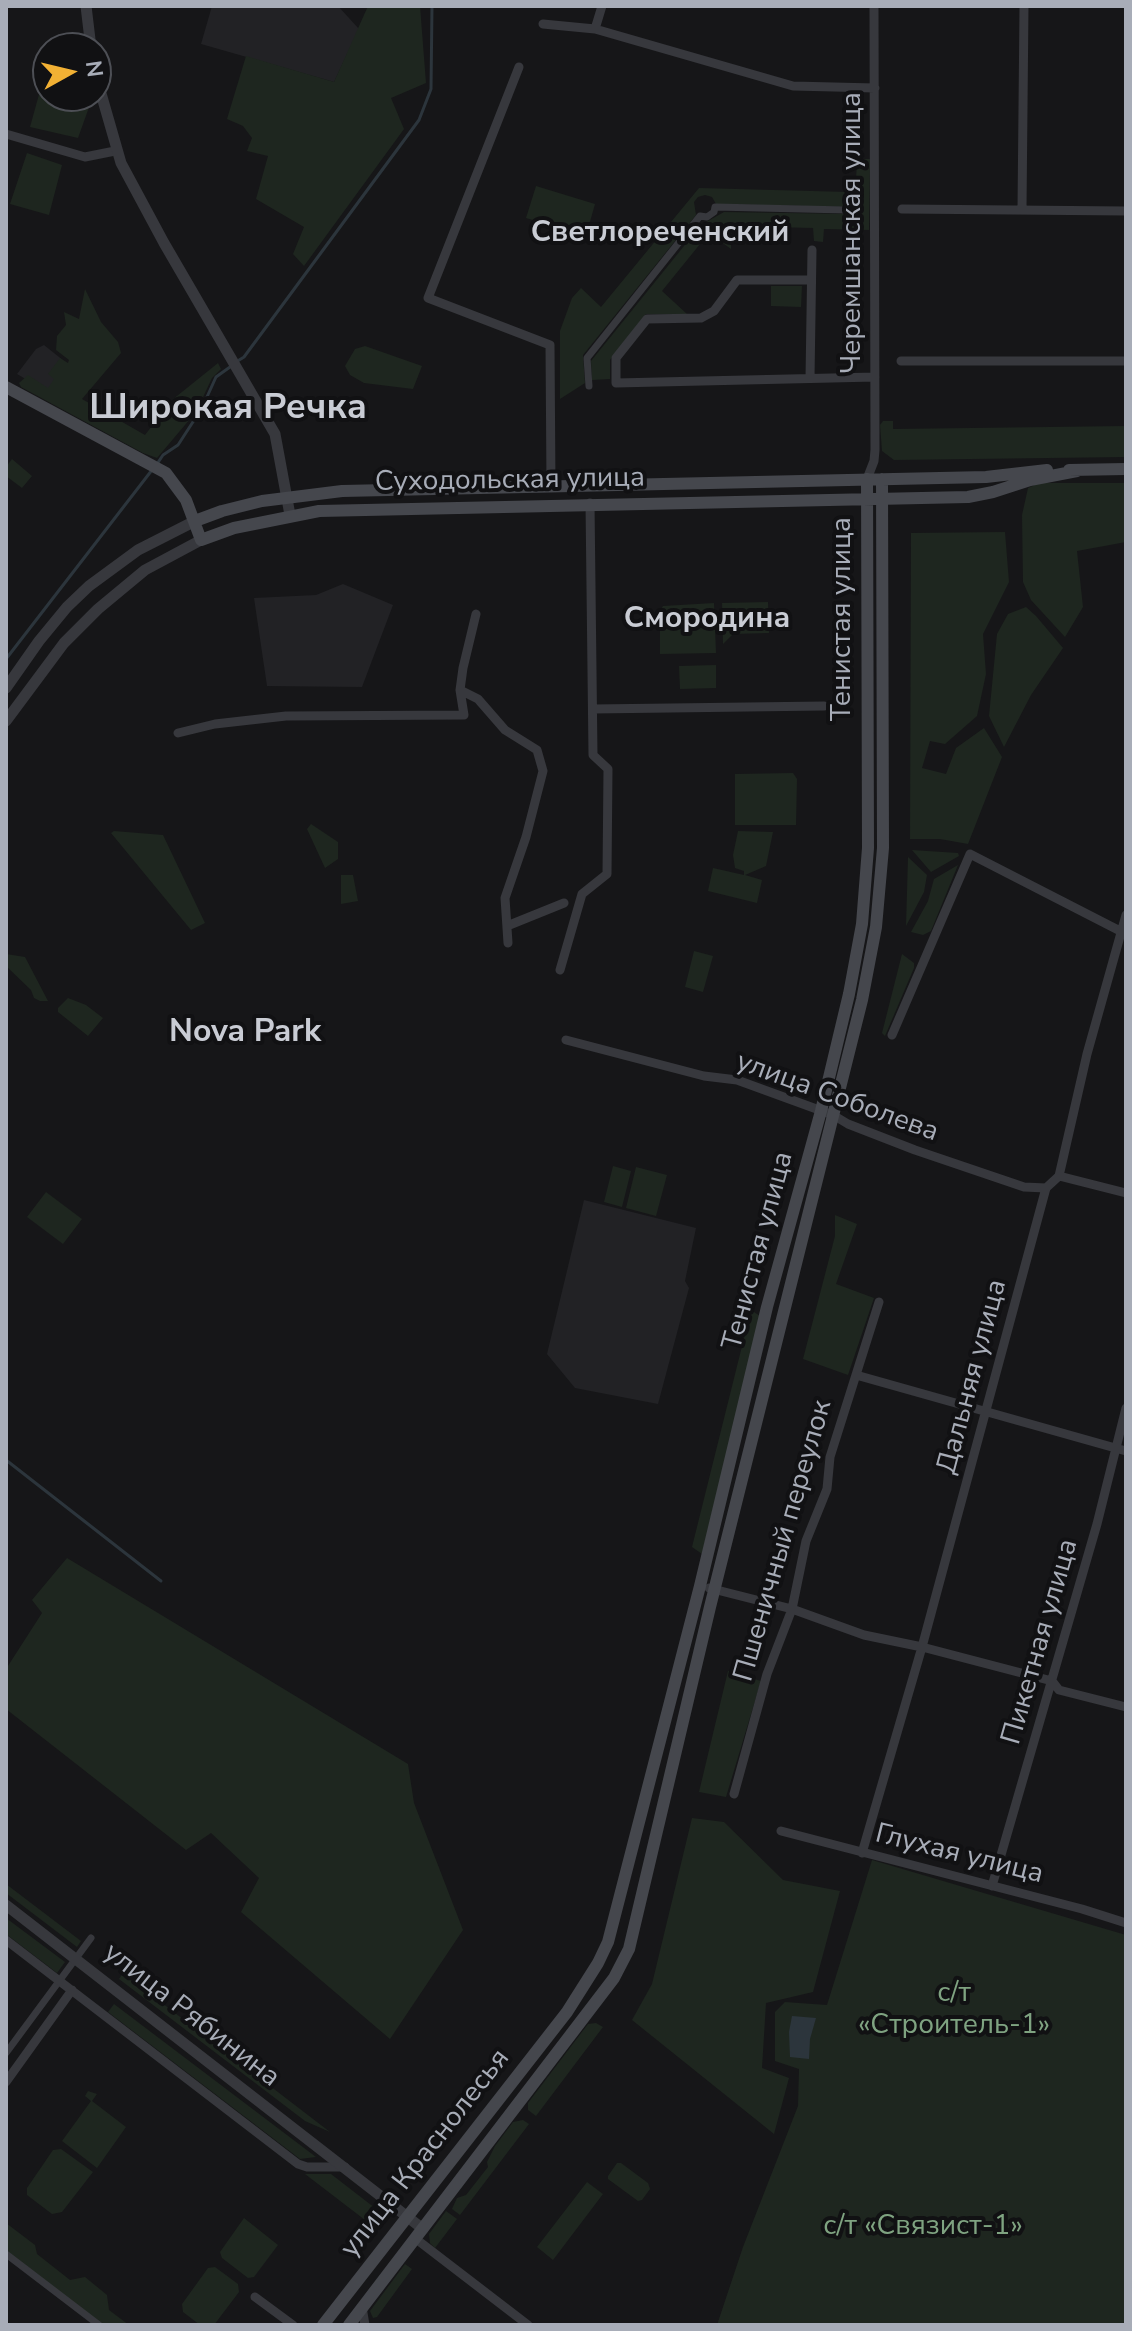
<!DOCTYPE html>
<html>
<head>
<meta charset="utf-8">
<style>
	body { margin:0 }
	#map { position:relative; width:1132px; height:2331px; overflow:hidden; background:#161618; font-family:"Nunito Sans",sans-serif }
	canvas { display:block }
	.frame { position:absolute; inset:0; border:8px solid #a8adb8; pointer-events:none }
	.north { position:absolute; left:32px; top:32px; width:80px; height:80px; box-sizing:border-box; background:#111113; border:2px solid #4d4f55; border-radius:50%; rotate:82deg; font-size:22px; font-weight:700; line-height:32px; text-align:center; color:#a8adb8 }
	.north::after { content:''; display:block; margin:auto; width:28px; height:36px; background:#f2b134; clip-path:polygon(50% 0,100% 100%,50% 72%,0 100%) }
</style>
</head>
<body>
<div id="map">
<canvas width="1132" height="2331"></canvas>
<div class="frame"></div>
<div class="north">N</div>
</div>
<script>
const ctx = document.querySelector('canvas').getContext('2d');
ctx.lineJoin = 'round';
function fill(path, color) {
  ctx.fillStyle = color;
  ctx.fill(path, 'evenodd');
}
function poly(rows) {
  const path = new Path2D();
  for (const r of rows) {
    path.moveTo(r[0], r[1]);
    for (let i = 2; i < r.length; i += 2) path.lineTo(r[i], r[i + 1]);
  }
  return path;
}
function stroke(path, color, width, dash) {
  ctx.strokeStyle = color;
  ctx.lineWidth = width;
  ctx.lineCap = dash ? 'butt' : 'round';
  ctx.setLineDash(dash || []);
  ctx.stroke(path);
}
function write(font, color, halo, rows, align = 'center') {
  ctx.font = font + ' "Nunito Sans",sans-serif';
  ctx.lineWidth = 8;
  ctx.setLineDash([]);
  ctx.textBaseline = 'middle';
  ctx.strokeStyle = halo;
  ctx.fillStyle = color;
  for (const [text, x, y, turn = 0] of rows) {
    ctx.save();
    ctx.translate(x, y);
    ctx.rotate((+turn || 0) * Math.PI / 180);
    ctx.textAlign = isNaN(turn) ? turn : align;
    if (halo) ctx.strokeText(text, 0, 0);
    ctx.fillText(text, 0, 0);
    ctx.restore();
  }
}
fill(poly([
	[212,6,338,6,359,29,334,82,201,44],
	[44,345,84,377,63,401,17,374,36,349],
	[343,584,393,605,362,687,267,686,254,598,316,595],
	[584,1200,696,1228,685,1281,689,1288,658,1404,575,1388,547,1354]
]), '#222225');
fill(poly([
	[368,6,420,6,426,83,391,98,404,129,304,266,293,254,304,227,256,199,268,156,247,151,252,138,243,126,227,119,246,56,334,82],
	[43,80,48,82,48,96,63,96,63,99,80,105,84,97,92,99,78,138,30,127],
	[27,153,62,165,49,215,10,204],
	[857,159,870,159,869,230,824,229,823,242,814,241,813,228,731,226,731,249,709,233,662,291,687,314,646,314,610,360,610,379,592,380,591,361,701,225,724,212,849,214,850,207,716,204,712,197,705,195,698,197,694,202,696,215,583,355,585,383,560,399,560,331,572,298,581,288,601,307,699,188,849,192,849,184,856,180],
	[536,186,595,204,586,236,526,218],
	[771,286,802,286,801,307,771,306],
	[85,289,101,322,118,342,121,353,82,399,145,435,172,400,218,363,221,369,212,378,196,412,157,458,143,453,21,387,19,383,28,375,48,388,54,379,48,374,60,358,68,363,69,360,56,350,57,336,66,325,64,312,79,319],
	[365,346,422,366,413,389,364,383,350,375,345,366,355,349],
	[883,421,893,421,893,429,1126,426,1126,457,894,460,882,451,880,425],
	[12,459,32,476,22,488,6,476,6,467],
	[1039,483,1126,483,1126,542,1077,551,1083,607,1065,637,1031,600,1023,582,1022,515,1028,488],
	[1005,532,1009,582,983,634,986,674,977,716,945,744,930,741,922,768,946,774,956,748,984,728,1002,757,968,844,940,839,910,839,911,533],
	[768,602,769,633,733,634,723,644,722,603],
	[714,603,716,653,660,654,660,611,663,606],
	[1026,607,1036,616,1063,648,1031,695,1004,747,989,716,997,634,1008,614],
	[716,665,716,688,680,689,679,666],
	[793,773,797,779,796,825,735,825,735,774],
	[311,824,338,842,338,859,325,868,307,829],
	[114,831,163,835,205,923,191,930,111,833],
	[738,831,773,832,766,866,745,875,762,880,757,903,708,891,713,868,744,875,744,871,735,868,733,855],
	[912,850,958,853,959,856,931,872],
	[908,857,927,875,924,892,906,926],
	[958,865,931,931,923,935,911,932,928,901,934,879],
	[341,875,353,875,358,901,341,904],
	[694,951,713,956,703,992,685,987],
	[6,954,25,957,48,1001,40,1001,34,998,31,990,6,966],
	[902,954,914,963,914,968,885,1036,882,1033],
	[68,998,86,1005,103,1018,88,1036,58,1012,58,1008],
	[613,1166,631,1171,622,1207,604,1202],
	[636,1167,667,1175,656,1216,626,1208],
	[46,1192,82,1219,63,1244,27,1217],
	[835,1215,857,1224,836,1284,874,1298,848,1375,803,1359,835,1236],
	[751,1310,760,1316,702,1554,692,1547],
	[67,1558,408,1764,414,1803,463,1930,390,2039,241,1912,259,1878,211,1833,186,1850,6,1709,6,1669,42,1613,32,1600],
	[728,1671,761,1681,726,1797,699,1792],
	[692,1818,724,1822,783,1880,840,1891,813,1992,766,2003,762,2068,789,2078,774,2134,632,2020,652,1984],
	[872,1860,1126,1935,1126,2325,717,2325,743,2247,798,2106,799,2069,775,2061,775,2012,785,2002,827,2005],
	[6,1884,81,1941,77,1947,6,1893],
	[6,1918,65,1962,57,1973,6,1934],
	[123,1973,330,2132,305,2121,119,1979],
	[114,2004,316,2157,300,2159,108,2012],
	[596,2023,603,2027,536,2116,528,2110,528,2103,588,2024],
	[88,2091,97,2094,92,2101,126,2127,97,2168,62,2141,91,2101,85,2096],
	[523,2120,529,2124,460,2215,452,2209,457,2198,466,2195,488,2167,487,2162,495,2146,513,2122],
	[61,2149,93,2172,62,2212,52,2214,27,2195,27,2188,53,2150],
	[617,2163,621,2163,648,2183,650,2189,642,2200,638,2201,608,2179,608,2176],
	[305,2174,331,2174,375,2208,365,2220],
	[587,2182,603,2194,553,2260,537,2247],
	[446,2211,457,2219,435,2248,430,2243,429,2234],
	[244,2218,278,2245,254,2277,248,2278,222,2258,220,2252],
	[6,2223,35,2245,37,2254,70,2280,85,2277,107,2295,109,2310,129,2325,103,2325,6,2251],
	[405,2264,412,2269,377,2317,373,2318,370,2311],
	[215,2267,238,2284,239,2292,214,2325,200,2325,183,2312,182,2304,208,2268]
]), '#1e261f');
fill(poly([
	[792,2016,816,2018,810,2039,809,2059,790,2057,789,2032]
]), '#2c353c');
stroke(poly([
	[236,362,244,357,419,120,431,89,432,6],
	[157,464,163,455,178,445,202,408,216,377,230,367],
	[6,659,152,470],
	[6,1460,161,1581]
]), '#2c353c', 3);
stroke(poly([
	[589,386,587,358,700,216,707,217,714,212,715,207,846,210],
	[6,2053,91,1938],
	[6,2254,99,2325]
]), '#37383d', 7);
stroke(poly([
	[543,24,595,29,793,86,875,88],
	[595,29,602,6],
	[519,67,428,298,550,345,551,486],
	[6,134,85,157,115,151],
	[902,209,1126,211],
	[1022,209,1024,6],
	[811,280,737,280,714,311,701,318,647,319,616,358,616,383,875,377],
	[901,361,1126,361],
	[810,378,812,250],
	[867,479,874,461,875,450,874,6],
	[460,690,478,699,505,730,537,750,543,771,526,837,505,898,508,943],
	[593,709,824,706],
	[178,733,215,724,286,716,464,715,460,690,463,668,476,614],
	[507,926,564,903],
	[560,970,582,894,607,874,608,769,593,755,590,503],
	[892,1035,970,854,1126,934],
	[566,1040,704,1076,737,1080,833,1115,848,1124,915,1150,1024,1187,1046,1188],
	[1059,1176,1126,1193],
	[856,1375,1126,1451],
	[709,1588,792,1609,864,1635,922,1647,1052,1681,1059,1690,1126,1707],
	[734,1794,767,1674,792,1609,806,1541,827,1489,830,1457,879,1302],
	[781,1831,1082,1909,1126,1923],
	[862,1853,922,1647,1046,1188,1059,1176,1087,1054,1126,915],
	[992,1886,1097,1524,1126,1408],
	[6,1940,298,2164,307,2167,345,2167],
	[6,2082,72,1990],
	[416,2239,528,2325],
	[255,2297,293,2325],
	[362,2307,365,2325]
]), '#37383d', 9);
stroke(poly([
	[86,6,91,48],
	[96,76,121,163,164,243,275,434,290,515],
	[6,688,39,641,67,607,89,586,138,550,195,521],
	[6,721,64,643,98,609,145,570,201,540],
	[6,1905,423,2229]
]), '#37383d', 11);
stroke(poly([
	[6,387,166,473,186,500,201,540,234,528,319,511,968,497,993,492,1030,480,1077,471],
	[1069,470,1126,469],
	[195,521,222,511,262,501,342,491,986,477,1047,470],
	[323,2325,567,2012,598,1963,608,1942,700,1586,767,1307,821,1111,849,994,862,924,868,848,867,479],
	[349,2325,614,1978,629,1949,710,1607,862,1000,876,927,883,848,882,479]
]), '#45474d', 12);
write('28px', '#a8adb8', '#111113', [
	["Черемшанская улица",853,233,-90],
	["Суходольская улица",510,481,-1],
	["Тенистая улица",843,619,-90],
	["улица Соболева",837,1098,20],
	["Тенистая улица",759,1251,-75],
	["Дальняя улица",973,1377,-75],
	["Пшеничный переулок",784,1541,-74],
	["Пикетная улица",1041,1642,-74],
	["Глухая улица",959,1855,14],
	["улица Рябинина",191,2016,38],
	["улица Краснолесья",426,2154,-52]
]);
write('28px', '#7fa381', '#111113', [
	["с/т",954,1994],
	["«Строитель-1»",954,2026],
	["с/т «Связист-1»",923,2227]
]);
write('bold 30px', '#c9ccd4', '#111113', [
	["Светлореченский",660,234],
	["Смородина",707,620]
]);
write('bold 32px', '#c9ccd4', '#111113', [
	["Nova Park",245,1033]
]);
write('bold 36px', '#c9ccd4', '#111113', [
	["Широкая Речка",228,409]
]);
</script>
</body>
</html>
